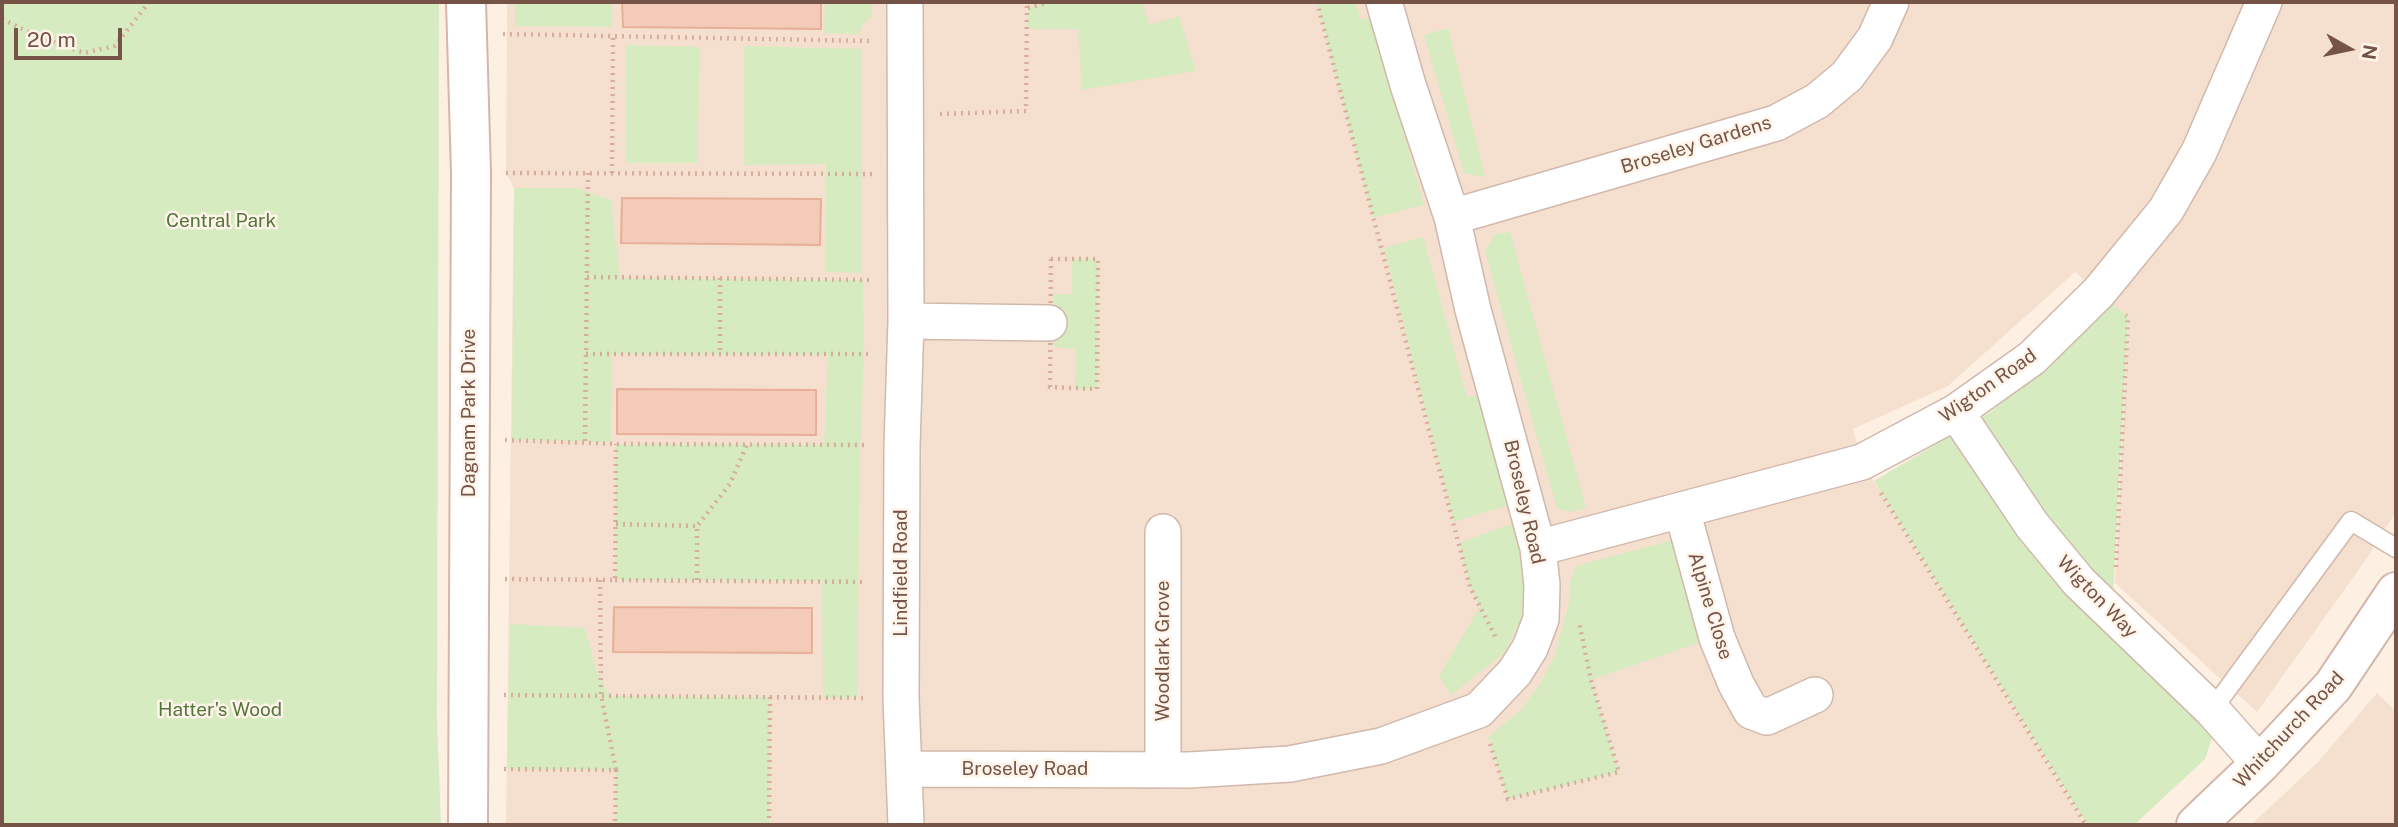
<!DOCTYPE html>
<html>
<head>
<meta charset="utf-8">
<style>
	body { margin:0 }
	#map { position:relative; width:2398px; height:827px; overflow:hidden; background:#fdf0e2; font-family:"Public Sans",sans-serif }
	canvas { display:block }
	.frame { position:absolute; inset:0; border:4px solid #765347; pointer-events:none }
	.north { position:absolute; left:2314px; top:14px; width:70px; height:70px; -webkit-text-stroke:5px #fff4e9; paint-order:stroke; rotate:99deg; font-size:19px; font-weight:700; line-height:28px; text-align:center; color:#765347 }
	.north::after { content:''; display:block; margin:auto; width:24px; height:32px; background:#765347; clip-path:polygon(50% 0,100% 100%,50% 72%,0 100%) }
	.scale { position:absolute; left:14px; top:28px; width:108px; height:32px; box-sizing:border-box; border:4px solid #765347; border-top:0; padding-left:9px; font-size:21px; line-height:24px; white-space:nowrap; color:#765347; -webkit-text-stroke:5px #fff4e9; paint-order:stroke }
</style>
</head>
<body>
<div id="map">
<canvas width="2398" height="827"></canvas>
<div class="frame"></div>
<div class="north">N</div>
<div class="scale">20 m</div>
</div>
<script>
const ctx = document.querySelector('canvas').getContext('2d');
ctx.lineJoin = 'round';
function fill(path, color) {
  ctx.fillStyle = color;
  ctx.fill(path, 'evenodd');
}
function poly(rows) {
  const path = new Path2D();
  for (const r of rows) {
    path.moveTo(r[0], r[1]);
    for (let i = 2; i < r.length; i += 2) path.lineTo(r[i], r[i + 1]);
  }
  return path;
}
function stroke(path, color, width, dash) {
  ctx.strokeStyle = color;
  ctx.lineWidth = width;
  ctx.lineCap = dash ? 'butt' : 'round';
  ctx.setLineDash(dash || []);
  ctx.stroke(path);
}
function write(font, color, halo, rows, align = 'center') {
  ctx.font = font + ' "Public Sans",sans-serif';
  ctx.lineWidth = 5;
  ctx.setLineDash([]);
  ctx.textBaseline = 'middle';
  ctx.strokeStyle = halo;
  ctx.fillStyle = color;
  for (const [text, x, y, turn = 0] of rows) {
    ctx.save();
    ctx.translate(x, y);
    ctx.rotate((+turn || 0) * Math.PI / 180);
    ctx.textAlign = isNaN(turn) ? turn : align;
    if (halo) ctx.strokeText(text, 0, 0);
    ctx.fillText(text, 0, 0);
    ctx.restore();
  }
}
fill(poly([
	[507,2,2396,2,2396,512,2367,558,2257,712,2115,583,2128,318,2075,272,1948,386,1853,429,1862,462,2086,825,506,825,514,188,506,173],
	[2377,693,2396,711,2396,825,2251,825,2317,763]
]), '#f5e0d0');
fill(poly([
	[2,2,439,2,437,720,441,825,2,825],
	[515,2,611,2,612,27,515,26],
	[825,2,872,2,872,16,861,26,860,34,824,33],
	[1048,2,1142,2,1149,25,1179,16,1196,71,1082,90,1078,29,1027,29,1028,8],
	[1317,2,1355,2,1361,20,1372,17,1424,205,1373,218],
	[1448,28,1485,176,1485,177,1464,173,1424,35],
	[626,45,700,47,697,163,626,163],
	[744,46,862,49,862,273,825,272,826,164,744,165],
	[514,188,577,188,611,200,620,278,863,280,864,354,860,454,857,698,823,698,822,581,615,580,616,444,824,444,828,355,612,354,611,442,512,440],
	[1510,232,1586,508,1571,512,1557,509,1485,251,1495,234],
	[1423,237,1467,397,1482,394,1509,505,1454,522,1384,248],
	[1072,259,1098,259,1097,389,1075,389,1076,349,1054,347,1054,294,1072,294],
	[2108,300,2128,317,2112,616,2213,735,2205,759,2134,825,2087,825,1874,481,1992,411],
	[1514,523,1527,568,1526,610,1504,653,1451,695,1439,676,1480,607,1470,587,1459,543],
	[1680,538,1710,639,1591,680,1619,772,1508,799,1488,737,1521,710,1541,683,1554,657,1569,604,1570,583,1576,566],
	[510,624,585,628,597,672,611,696,770,697,769,825,615,825,616,770,507,769]
]), '#d6ebc0');
const building = poly([
	[622,2,821,2,821,29,623,27,622,2],
	[622,198,821,199,820,245,621,243,622,198],
	[617,389,816,390,816,435,617,434,617,389],
	[614,607,812,608,812,653,613,652,614,607]
]);
fill(building, '#f4cab8');
stroke(building, '#e7ae98', 2);
const lane = poly([
	[2212,710,2351,521,2396,548]
]);
const street = poly([
	[905,2,906,321,902,446,901,698,906,825],
	[1452,217,1776,123,1817,101,1847,76,1875,38,1891,2],
	[906,321,1049,323],
	[1956,412,2032,525,2079,582,2212,710,2260,764],
	[1682,510,1717,638,1736,684,1751,711,1767,717,1815,695],
	[1163,532,1163,770],
	[1538,548,1862,462,1956,412,2032,358,2099,292,2166,210,2199,152,2264,2],
	[904,769,1189,770,1290,764,1381,746,1479,710,1515,672,1530,648,1541,619,1542,585,1538,548,1473,310,1452,217,1408,85,1384,2]
]);
const secondary = poly([
	[466,2,471,173,468,825],
	[2196,825,2260,764,2333,686,2396,592]
]);
stroke(lane, '#d1b8ab', 21);
stroke(street, '#d1b8ab', 38);
stroke(secondary, '#d4b7a8', 42);
stroke(poly([
	[1317,2,1470,587,1496,638],
	[1028,8,1048,2],
	[2,19,37,36,84,53,115,46,149,2],
	[503,34,869,41],
	[940,114,1026,111,1027,2],
	[506,173,872,174],
	[612,173,613,35],
	[1051,259,1098,259,1097,389,1050,387,1051,259],
	[587,277,869,280],
	[720,278,720,354],
	[586,354,872,354],
	[505,440,616,444,867,445],
	[585,441,588,173],
	[1881,493,2086,825],
	[616,524,697,526],
	[2116,567,2128,317,2126,315],
	[505,579,615,580,616,444],
	[600,580,601,695,616,770],
	[615,580,867,582],
	[697,580,697,526,730,484,747,444],
	[504,695,866,698],
	[1490,744,1508,799,1619,772,1591,680,1579,622],
	[504,769,616,770,615,825],
	[769,825,770,697]
]), '#d9ad9c', 4.5, [2, 5]);
stroke(lane, '#fff', 18);
stroke(street, '#fff', 35);
stroke(secondary, '#fff', 38);
write('19px', '#765347', '#fff4e9', [
	["Broseley Gardens",1696,145,-17],
	["Wigton Road",1988,386,-35],
	["Dagnam Park Drive",469,413,-90],
	["Broseley Road",1524,502,77],
	["Lindfield Road",901,573,-90],
	["Wigton Way",2097,597,46],
	["Alpine Close",1710,606,73],
	["Woodlark Grove",1163,651,-90],
	["Whitchurch Road",2289,730,-47],
	["Broseley Road",1025,769]
]);
write('19px', '#53763c', '#fff4e9', [
	["Central Park",221,221],
	["Hatter's Wood",220,710]
]);
</script>
</body>
</html>
